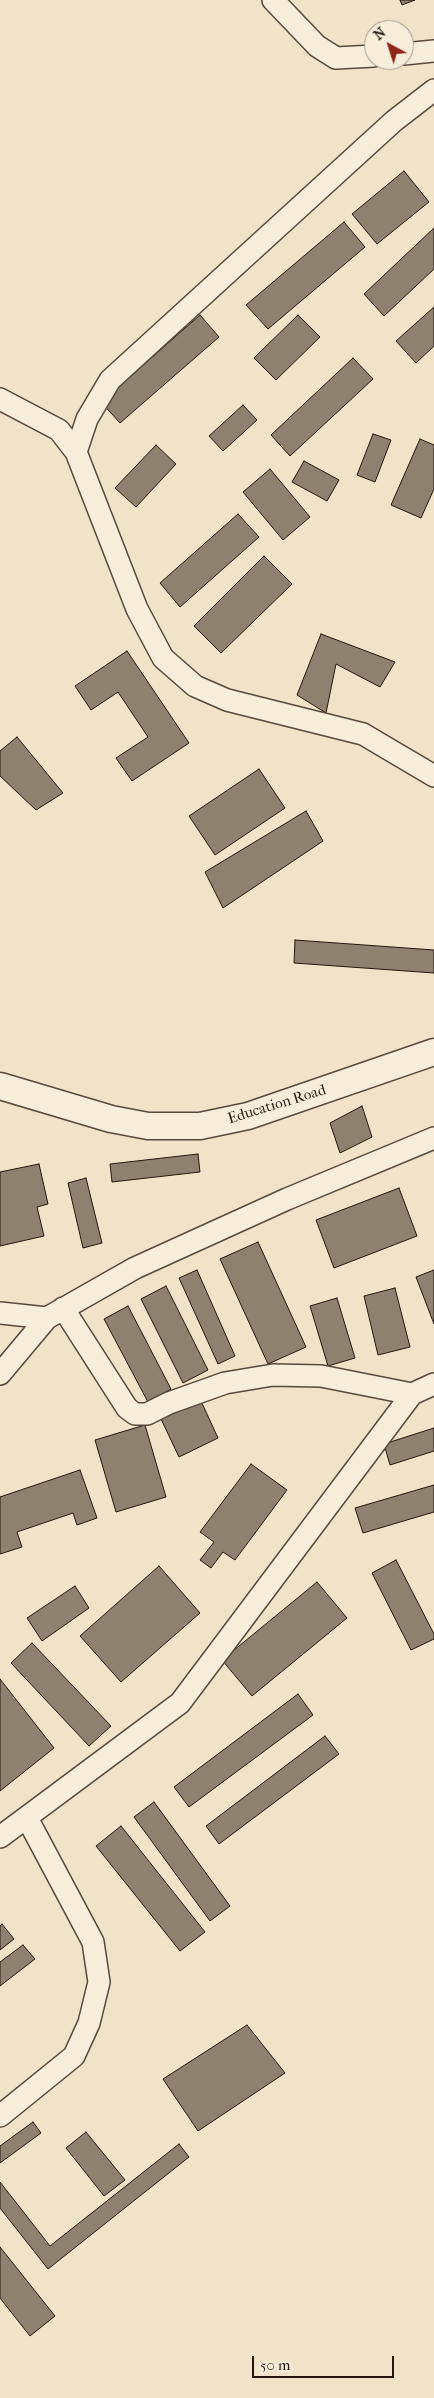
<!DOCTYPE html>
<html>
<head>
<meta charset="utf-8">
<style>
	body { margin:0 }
	#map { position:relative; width:434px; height:2398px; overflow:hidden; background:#f1e3c8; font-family:"IM FELL French Canon",serif }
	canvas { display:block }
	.north { position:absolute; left:364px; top:20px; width:50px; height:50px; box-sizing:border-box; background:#f6eddb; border:1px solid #a29789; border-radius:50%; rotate:320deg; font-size:14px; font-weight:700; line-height:20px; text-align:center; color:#25160e }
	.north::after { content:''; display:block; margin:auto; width:18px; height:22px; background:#8f2418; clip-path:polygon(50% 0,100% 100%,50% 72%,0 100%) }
	.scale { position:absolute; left:252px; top:2356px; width:142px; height:22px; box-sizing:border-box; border:2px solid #25160e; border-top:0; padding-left:6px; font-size:15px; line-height:18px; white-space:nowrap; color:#25160e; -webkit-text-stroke:4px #f6eddb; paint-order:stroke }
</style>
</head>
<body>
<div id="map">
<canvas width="434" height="2398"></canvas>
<div class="north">N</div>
<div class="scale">50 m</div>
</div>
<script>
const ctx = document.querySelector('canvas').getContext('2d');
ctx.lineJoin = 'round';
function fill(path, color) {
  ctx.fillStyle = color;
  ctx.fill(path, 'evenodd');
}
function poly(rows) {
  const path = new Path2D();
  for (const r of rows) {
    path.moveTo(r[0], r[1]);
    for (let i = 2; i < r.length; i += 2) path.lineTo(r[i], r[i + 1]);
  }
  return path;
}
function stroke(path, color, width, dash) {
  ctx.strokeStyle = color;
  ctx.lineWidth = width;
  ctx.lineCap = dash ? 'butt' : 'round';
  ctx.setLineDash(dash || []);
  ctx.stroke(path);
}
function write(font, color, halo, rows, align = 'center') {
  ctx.font = font + ' "IM FELL French Canon",serif';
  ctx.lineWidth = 4.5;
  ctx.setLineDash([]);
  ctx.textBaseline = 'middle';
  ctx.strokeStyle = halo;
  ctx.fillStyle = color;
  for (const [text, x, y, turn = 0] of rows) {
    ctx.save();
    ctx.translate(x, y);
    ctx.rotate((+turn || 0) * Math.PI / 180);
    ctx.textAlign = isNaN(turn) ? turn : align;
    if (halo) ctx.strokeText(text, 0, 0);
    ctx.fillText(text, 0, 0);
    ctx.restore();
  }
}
const building = poly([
	[400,0,415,0,402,5,400,0],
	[404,171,429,202,377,244,352,214,404,171],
	[344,222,365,247,268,329,246,305,344,222],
	[434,228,434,269,384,316,364,294,434,228],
	[434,307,434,346,416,363,396,341,434,307],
	[200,315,219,337,120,423,101,402,200,315],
	[298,315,320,337,276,380,254,358,298,315],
	[353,358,373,379,290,456,271,435,353,358],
	[243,405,257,420,223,451,209,436,243,405],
	[373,434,391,440,375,482,357,475,373,434],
	[420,439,434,445,434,489,421,518,391,505,420,439],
	[156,445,176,464,136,507,115,488,156,445],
	[304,461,339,480,327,501,292,482,304,461],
	[270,469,310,517,283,540,243,492,270,469],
	[238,514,259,537,180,607,160,583,238,514],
	[264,556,292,584,221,653,194,626,264,556],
	[321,634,395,662,380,687,336,664,326,713,297,695,321,634],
	[127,651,189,743,132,781,116,758,148,737,118,692,91,710,75,686,127,651],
	[17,737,63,793,36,810,0,776,0,751,17,737],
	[259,769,285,808,215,855,189,816,259,769],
	[306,811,323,841,223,908,205,872,306,811],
	[295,940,434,950,434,973,294,963,295,940],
	[362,1106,372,1137,340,1153,330,1123,362,1106],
	[198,1154,200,1172,112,1182,110,1164,198,1154],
	[39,1164,48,1204,37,1207,44,1236,0,1246,0,1172,39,1164],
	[86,1178,102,1243,83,1248,68,1183,86,1178],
	[399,1188,417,1236,334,1268,316,1220,399,1188],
	[258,1242,306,1347,268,1364,220,1259,258,1242],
	[197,1270,235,1356,218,1364,179,1278,197,1270],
	[434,1270,434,1324,416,1277,434,1270],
	[166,1286,208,1370,183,1383,141,1299,166,1286],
	[395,1288,410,1347,378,1355,364,1296,395,1288],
	[337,1298,355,1358,328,1366,310,1306,337,1298],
	[128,1306,171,1389,148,1402,104,1319,128,1306],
	[201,1401,218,1438,179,1457,161,1419,201,1401],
	[145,1425,166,1497,116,1512,95,1440,145,1425],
	[434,1428,434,1451,390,1465,384,1444,434,1428],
	[251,1464,287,1490,235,1560,223,1552,211,1568,200,1560,214,1542,200,1532,251,1464],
	[80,1470,97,1518,77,1525,73,1513,17,1532,22,1547,0,1554,0,1497,80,1470],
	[434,1485,434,1512,363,1533,355,1508,434,1485],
	[396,1560,434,1634,434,1639,411,1650,372,1573,396,1560],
	[159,1566,200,1613,121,1682,80,1636,159,1566],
	[317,1582,347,1618,252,1696,222,1660,317,1582],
	[75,1586,89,1608,42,1641,27,1618,75,1586],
	[32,1643,111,1726,89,1746,11,1663,32,1643],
	[0,1679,54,1748,0,1791,0,1679],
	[298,1694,313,1715,189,1807,174,1787,298,1694],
	[325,1736,339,1754,219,1844,206,1826,325,1736],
	[154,1802,230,1906,210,1921,134,1817,154,1802],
	[121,1826,205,1932,180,1951,96,1846,121,1826],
	[2,1924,14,1939,0,1950,0,1926,2,1924],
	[23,1945,35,1959,0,1986,0,1962,23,1945],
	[247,2025,285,2073,198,2131,163,2079,247,2025],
	[33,2122,41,2133,0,2163,0,2146,33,2122],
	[86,2132,125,2180,104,2196,66,2148,86,2132],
	[179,2144,189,2157,48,2269,0,2208,0,2182,50,2246,179,2144],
	[0,2247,55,2316,30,2336,0,2298,0,2247]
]);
fill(building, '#8f816f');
stroke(building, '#25160e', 1);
const minor = poly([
	[273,0,317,46,336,58,374,56],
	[404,54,434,51],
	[0,399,59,430,76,452,137,609,163,658,195,686,227,700,363,734,434,776],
	[76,452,87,419,110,380,394,121,434,90],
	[63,1308,127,1408,135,1414,147,1414,169,1403,225,1383,273,1375,321,1376,412,1394],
	[0,1313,47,1318],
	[0,1374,47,1318,135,1268,287,1199,434,1138],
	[0,1837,180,1703,412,1394,434,1384],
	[0,2116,74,2056,89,2023,99,1982,93,1942,27,1818]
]);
const tertiary = poly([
	[0,1086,111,1119,148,1126,200,1126,248,1116,434,1052]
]);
stroke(minor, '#58493c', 24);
stroke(tertiary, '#58493c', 29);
stroke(minor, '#f6eddb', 21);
stroke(tertiary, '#f6eddb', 26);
write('15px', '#25160e', '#f6eddb', [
	["Education Road",277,1105,-17]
]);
</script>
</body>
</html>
